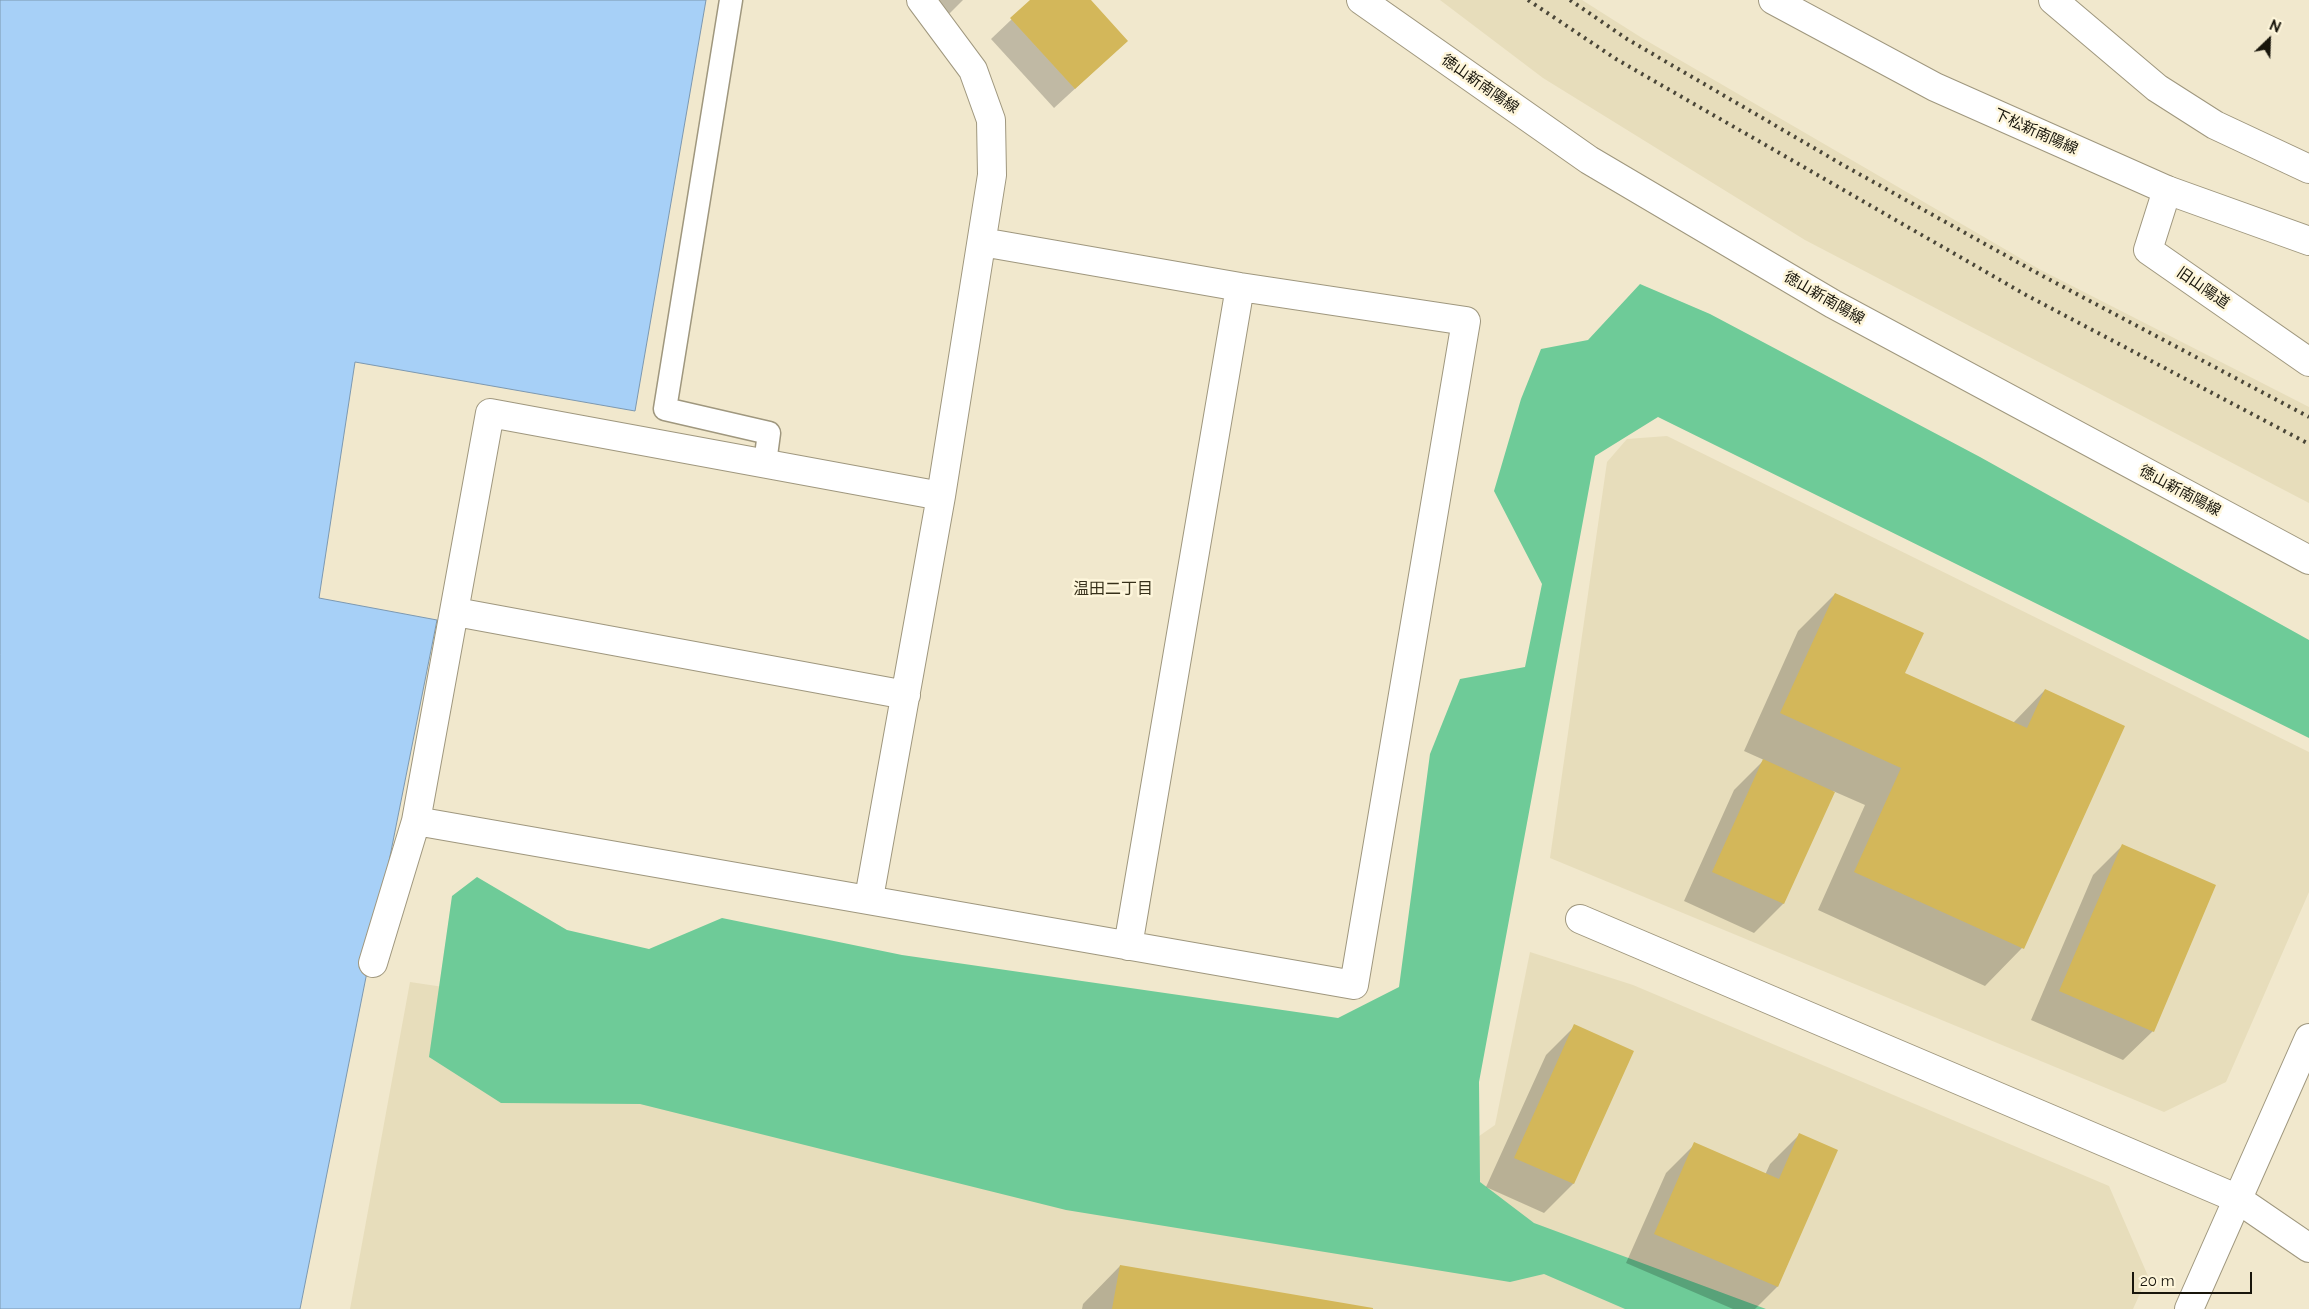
<!DOCTYPE html>
<html>
<head>
<meta charset="utf-8">
<style>
	body { margin:0 }
	#map { position:relative; width:2309px; height:1309px; overflow:hidden; background:#f1e8cd; font-family:Raleway,sans-serif }
	canvas { display:block }
	.north { position:absolute; left:2244px; top:15px; width:50px; height:50px; -webkit-text-stroke:4px #fef6db; paint-order:stroke; rotate:24deg; font-size:14px; font-weight:700; line-height:20px; text-align:center; color:#18150b }
	.north::after { content:''; display:block; margin:auto; width:18px; height:22px; background:#18150b; clip-path:polygon(50% 0,100% 100%,50% 72%,0 100%) }
	.scale { position:absolute; left:2132px; top:1272px; width:120px; height:22px; box-sizing:border-box; border:2px solid #18150b; border-top:0; padding-left:6px; font-size:15px; line-height:18px; white-space:nowrap; color:#18150b; -webkit-text-stroke:4px #fef6db; paint-order:stroke }
</style>
</head>
<body>
<div id="map">
<canvas width="2309" height="1309"></canvas>
<div class="north">N</div>
<div class="scale">20 m</div>
</div>
<script>
const ctx = document.querySelector('canvas').getContext('2d');
ctx.lineJoin = 'round';
function fill(path, color) {
  ctx.fillStyle = color;
  ctx.fill(path, 'evenodd');
}
function poly(rows) {
  const path = new Path2D();
  for (const r of rows) {
    path.moveTo(r[0], r[1]);
    for (let i = 2; i < r.length; i += 2) path.lineTo(r[i], r[i + 1]);
  }
  return path;
}
function stroke(path, color, width, dash) {
  ctx.strokeStyle = color;
  ctx.lineWidth = width;
  ctx.lineCap = dash ? 'butt' : 'round';
  ctx.setLineDash(dash || []);
  ctx.stroke(path);
}
function write(font, color, halo, rows, align = 'center') {
  ctx.font = font + ' Raleway,"Noto Sans JP",sans-serif';
  ctx.lineWidth = 5;
  ctx.setLineDash([]);
  ctx.textBaseline = 'middle';
  ctx.strokeStyle = halo;
  ctx.fillStyle = color;
  for (const [text, x, y, turn = 0] of rows) {
    ctx.save();
    ctx.translate(x, y);
    ctx.rotate((+turn || 0) * Math.PI / 180);
    ctx.textAlign = isNaN(turn) ? turn : align;
    if (halo) ctx.strokeText(text, 0, 0);
    ctx.fillText(text, 0, 0);
    ctx.restore();
  }
}
fill(poly([
	[1440,0,1582,0,1642,38,2039,269,2309,407,2309,503,1805,240,1543,78],
	[1667,436,2309,752,2309,892,2226,1082,2164,1112,1550,858,1607,462,1627,439],
	[1530,952,1633,985,2109,1186,2148,1276,2133,1309,350,1309,410,982,1472,1141,1495,1125]
]), '#e7ddbb');
fill(poly([
	[1640,284,1710,314,1980,457,2309,640,2309,738,1658,417,1595,456,1479,1082,1480,1182,1534,1223,1766,1309,1625,1309,1544,1274,1510,1282,1066,1210,640,1104,501,1103,429,1057,452,896,477,877,567,930,649,949,722,918,902,955,1338,1018,1399,987,1430,754,1460,679,1525,667,1542,584,1494,491,1521,399,1541,349,1588,340]
]), '#6ecb98');
const water = poly([
	[0,0,706,0,635,411,355,362,319,598,437,620,300,1309,0,1309,0,0]
]);
fill(water, '#a7d0f7');
stroke(water, '#7c98b0', 1);
fill(poly([
	[906,0,963,0,935,28],
	[1032,0,1089,0,1127,41,1054,108,991,39],
	[1835,594,1903,674,2013,723,2045,690,2022,948,1985,986,1818,910,1865,805,1833,791,1783,904,1754,933,1684,901,1734,790,1764,760,1744,751,1798,631],
	[2122,846,2153,1031,2123,1060,2031,1020,2093,875],
	[1575,1026,1632,1052,1573,1184,1544,1213,1486,1187,1546,1055],
	[1799,1135,1777,1287,1755,1309,1733,1309,1626,1263,1666,1173,1695,1144,1765,1175,1770,1164],
	[1120,1266,1371,1309,1082,1309,1083,1304]
]), '#0003');
fill(poly([
	[1030,0,1091,0,1128,41,1075,89,1010,18],
	[1835,593,1924,633,1905,673,2027,728,2045,689,2125,726,2024,949,1854,872,1901,768,1780,713],
	[1763,759,1835,792,1784,904,1712,872],
	[2122,844,2216,885,2154,1032,2059,991],
	[1574,1024,1634,1051,1574,1184,1514,1158],
	[1799,1133,1838,1150,1778,1287,1654,1234,1694,1142,1779,1179],
	[1120,1265,1373,1308,1373,1309,1112,1309]
]), '#d3b75a');
const lane = poly([
	[731,0,665,409,769,433,765,463]
]);
const street = poly([
	[2053,0,2157,88,2215,125,2309,169],
	[2167,190,2148,250,2309,362],
	[941,496,490,413,416,821,1354,985,1466,321,1240,287,982,242],
	[456,612,906,695],
	[869,898,941,496,992,175,991,120,973,70,921,0],
	[1580,919,2236,1198,2309,1248],
	[1128,946,1240,287],
	[373,963,416,821]
]);
const secondary = poly([
	[1361,0,1589,160,1833,304,2309,560],
	[1773,0,1935,87,2167,190,2309,241],
	[2189,1309,2309,1038]
]);
stroke(lane, '#9f977e', 25);
stroke(street, '#9f977e', 30);
stroke(secondary, '#9f977e', 30);
stroke(lane, '#fff', 22);
stroke(street, '#fff', 28);
stroke(secondary, '#fff', 28);
stroke(poly([
	[1528,0,1616,59,2026,295,2309,444],
	[1570,0,1627,39,1843,165,2039,274,2309,417]
]), '#4a4638', 4, [2.5, 5]);
write('15px', '#18150b', '#fef6db', [
	["徳山新南陽線",1480,84,35],
	["下松新南陽線",2036,132,24],
	["旧山陽道",2203,288,35],
	["徳山新南陽線",1824,298,30],
	["徳山新南陽線",2180,491,28]
]);
write('16px', '#37301a', '#fef6db', [
	["温田二丁目",1113,589]
]);
</script>
</body>
</html>
